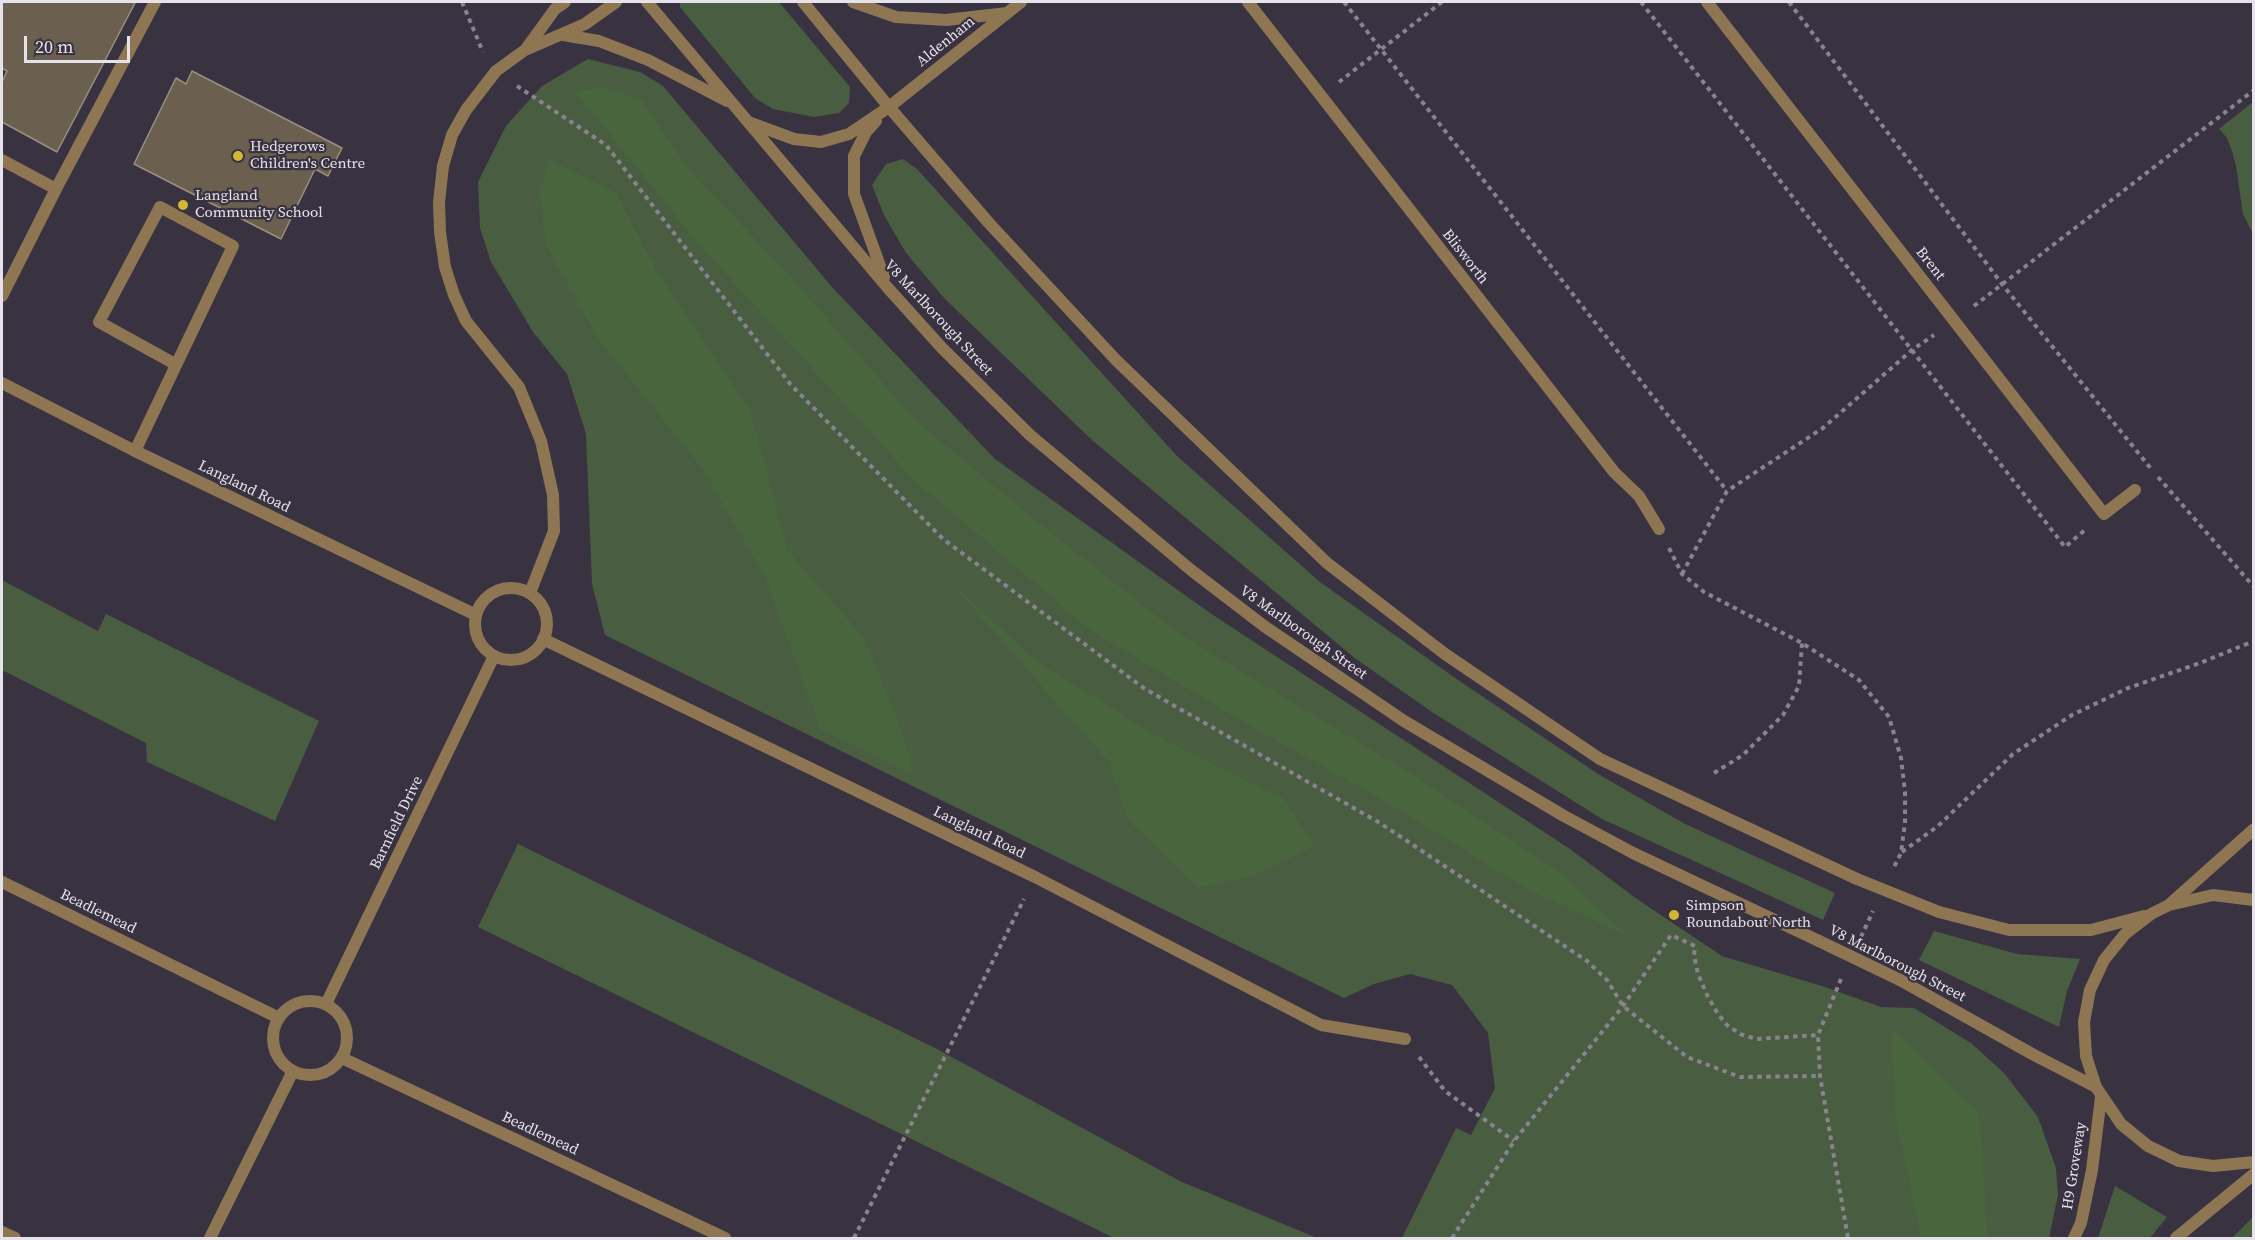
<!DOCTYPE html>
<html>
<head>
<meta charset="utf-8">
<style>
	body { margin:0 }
	#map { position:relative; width:2255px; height:1240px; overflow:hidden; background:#393241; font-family:"Source Serif 4",serif }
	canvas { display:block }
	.frame { position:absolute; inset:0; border:3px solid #e6e2eb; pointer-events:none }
	.scale { position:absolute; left:24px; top:36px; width:106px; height:27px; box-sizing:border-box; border:3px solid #e6e2eb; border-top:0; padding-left:8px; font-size:18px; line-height:21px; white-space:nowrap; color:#e6e2eb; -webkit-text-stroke:4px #393241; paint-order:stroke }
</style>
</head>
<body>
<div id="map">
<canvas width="2255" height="1240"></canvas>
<div class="frame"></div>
<div class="scale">20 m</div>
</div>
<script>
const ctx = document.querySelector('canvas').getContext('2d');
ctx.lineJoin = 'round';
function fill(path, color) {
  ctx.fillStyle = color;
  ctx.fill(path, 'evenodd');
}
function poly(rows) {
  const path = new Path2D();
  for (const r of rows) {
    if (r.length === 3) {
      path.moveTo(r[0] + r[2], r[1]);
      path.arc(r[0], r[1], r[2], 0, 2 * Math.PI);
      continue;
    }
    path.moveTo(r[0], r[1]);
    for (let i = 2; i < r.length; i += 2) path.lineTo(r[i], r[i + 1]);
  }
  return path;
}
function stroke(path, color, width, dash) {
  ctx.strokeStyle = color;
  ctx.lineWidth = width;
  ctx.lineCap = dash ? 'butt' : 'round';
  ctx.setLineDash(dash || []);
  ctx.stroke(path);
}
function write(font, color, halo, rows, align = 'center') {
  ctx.font = font + ' "Source Serif 4",serif';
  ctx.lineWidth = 4.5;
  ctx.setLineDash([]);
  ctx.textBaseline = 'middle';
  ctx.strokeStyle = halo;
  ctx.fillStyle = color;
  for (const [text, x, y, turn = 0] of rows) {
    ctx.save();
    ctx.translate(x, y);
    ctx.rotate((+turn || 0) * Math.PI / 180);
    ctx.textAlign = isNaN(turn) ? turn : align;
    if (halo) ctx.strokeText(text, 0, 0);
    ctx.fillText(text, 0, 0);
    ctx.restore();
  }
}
fill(poly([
	[680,2,779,2,850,87,849,103,839,113,814,117,773,109,755,98,680,7],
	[588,59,640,72,663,86,832,287,995,459,1210,613,1570,849,1637,899,1722,956,1822,986,1881,1007,1914,1008,1971,1043,2004,1073,2038,1117,2056,1168,2058,1195,2049,1238,1402,1238,1456,1128,1471,1135,1495,1088,1488,1033,1452,985,1410,974,1374,984,1344,998,605,635,592,584,586,434,567,374,533,332,491,262,480,228,478,182,506,126,542,86],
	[2253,102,2253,234,2243,214,2236,166,2232,151,2227,138,2219,129],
	[903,159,917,169,1177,456,1320,582,1458,680,1598,774,1685,824,1835,893,1823,920,1602,819,1432,712,1356,659,1093,441,945,299,906,253,884,215,872,185,886,164],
	[2,580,98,631,106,614,319,721,275,821,147,762,146,743,2,670],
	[518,844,937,1049,1180,1181,1317,1238,1114,1238,478,927],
	[1934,931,2017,954,2080,959,2067,991,2059,1027,1919,960],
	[2115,1186,2167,1217,2150,1238,2098,1238],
	[2253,1217,2253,1238,2232,1238]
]), '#495d41');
fill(poly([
	[602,87,641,100,689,170,787,273,915,420,1020,508,1175,631,1419,779,1558,871,1627,936,1531,891,1375,795,1257,730,1093,632,914,480,698,243,576,92],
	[550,160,616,193,657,272,750,410,788,551,864,638,893,708,909,753,913,774,821,730,765,577,703,469,597,337,547,247,539,192],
	[949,581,1036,661,1160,738,1284,799,1314,847,1255,875,1198,888,1128,820,1109,762],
	[1891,1028,1979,1113,1988,1238,1921,1238,1895,1113]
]), '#49653e');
const building = poly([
	[2,2,131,2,135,3,57,152,2,122,2,82,7,71,2,68,2,2],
	[192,71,342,148,328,176,315,169,281,239,134,164,176,78,186,84,192,71]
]);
fill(building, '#6b6050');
stroke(building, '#9b8f7f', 1.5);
stroke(poly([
	[462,2,483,52],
	[1344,2,1727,491],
	[1641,2,2065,547,2086,529],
	[1789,2,2002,284,2152,470],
	[1339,82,1442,2],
	[517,86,606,145,791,385,943,539,1145,689,1380,823,1587,961,1607,980,1623,1006,1687,1057,1740,1077,1820,1076],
	[1974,306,2254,90],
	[2158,477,2254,587],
	[1669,548,1682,574,1704,592,1802,643,1859,680,1889,717,1901,758,1905,792,1905,823,1901,853,1893,869],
	[1682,574,1727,491,1823,428,1912,350,1934,335],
	[1714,773,1743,755,1783,715,1799,686,1802,643],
	[1902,852,1938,826,2013,754,2072,715,2128,688,2200,663,2254,641],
	[1861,937,1873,911],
	[1841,979,1818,1035,1820,1076,1848,1238],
	[1419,1057,1445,1091,1514,1141],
	[854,1238,1024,899],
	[1452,1238,1514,1141,1623,1006,1671,935,1695,946,1694,955,1698,974,1707,995,1718,1014,1727,1025,1740,1034,1756,1039,1818,1035]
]), '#89838f', 4, [4.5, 4.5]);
stroke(poly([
	[2,160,56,189,2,296],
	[56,189,155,2],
	[135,451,233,246,160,207,99,322,175,364]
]), '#8e7653', 12);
stroke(poly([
	[1248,2,1614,472,1639,496,1659,529],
	[1707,2,2104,514,2135,490],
	[2,383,135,451,476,615],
	[543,639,1035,877,1321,1025,1405,1039],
	[2,882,279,1018],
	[342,1058,725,1238],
	[2,1232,15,1238]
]), '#8e7653', 12);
stroke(poly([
	[647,2,887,287,942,348,1030,435,1191,570,1264,626,1404,721,1564,816,1633,853,1819,941],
	[803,2,889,107,988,222,1116,360,1327,563,1445,654,1600,759,1857,879],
	[853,2,896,17,946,20,1007,13],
	[563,35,599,41,648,60,727,101],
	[526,49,555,9,565,2],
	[876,121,866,132,854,156,854,194,884,277],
	[748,122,794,139,821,142,849,134,889,107,1021,2],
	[511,624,36],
	[530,593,554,531,553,495,541,441,519,387,466,321,454,295,445,267,440,232,439,202,443,166,452,135,466,110,496,71,525,50,585,24,616,2],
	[2254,900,2213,895,2169,905,2151,914,2125,934,2104,960,2090,990,2084,1022,2086,1056,2096,1087,2121,1124,2148,1146,2179,1161,2213,1166,2254,1162],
	[2170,904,2254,829],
	[1939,912,2009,930,2091,930,2144,916],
	[1900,980,2034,1055,2096,1087],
	[310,1038,37],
	[326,1004,494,656],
	[210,1238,293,1071],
	[2074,1238,2081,1223,2092,1170,2101,1097],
	[2176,1238,2254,1174]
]), '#8e7653', 12);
stroke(poly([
	[1857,879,1939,912],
	[1819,941,1900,980]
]), '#8e7653', 12);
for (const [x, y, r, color] of [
	[238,156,6,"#d2b736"],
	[183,205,6,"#d2b736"],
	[1674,915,6,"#d2b736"]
]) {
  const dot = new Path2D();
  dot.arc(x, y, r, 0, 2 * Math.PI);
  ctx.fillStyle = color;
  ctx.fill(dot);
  stroke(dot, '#393241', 2);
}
write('15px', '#e6e2eb', '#393241', [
	["Aldenham",946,42,-39],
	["Blisworth",1465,257,52],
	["Brent",1930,264,52],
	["V8 Marlborough Street",938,318,47],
	["Langland Road",244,487,26],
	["V8 Marlborough Street",1303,633,35],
	["Barnfield Drive",397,823,-64],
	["Langland Road",979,833,26],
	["Beadlemead",98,912,26],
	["V8 Marlborough Street",1897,964,27],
	["Beadlemead",540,1134,25],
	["H9 Groveway",2075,1166,-81]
]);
write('15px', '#e6e2eb', '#393241', [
	["Hedgerows",250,147],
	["Children's Centre",250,164],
	["Langland",195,196],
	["Community School",195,213],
	["Simpson",1686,906],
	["Roundabout North",1686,923]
], 'left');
</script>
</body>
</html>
